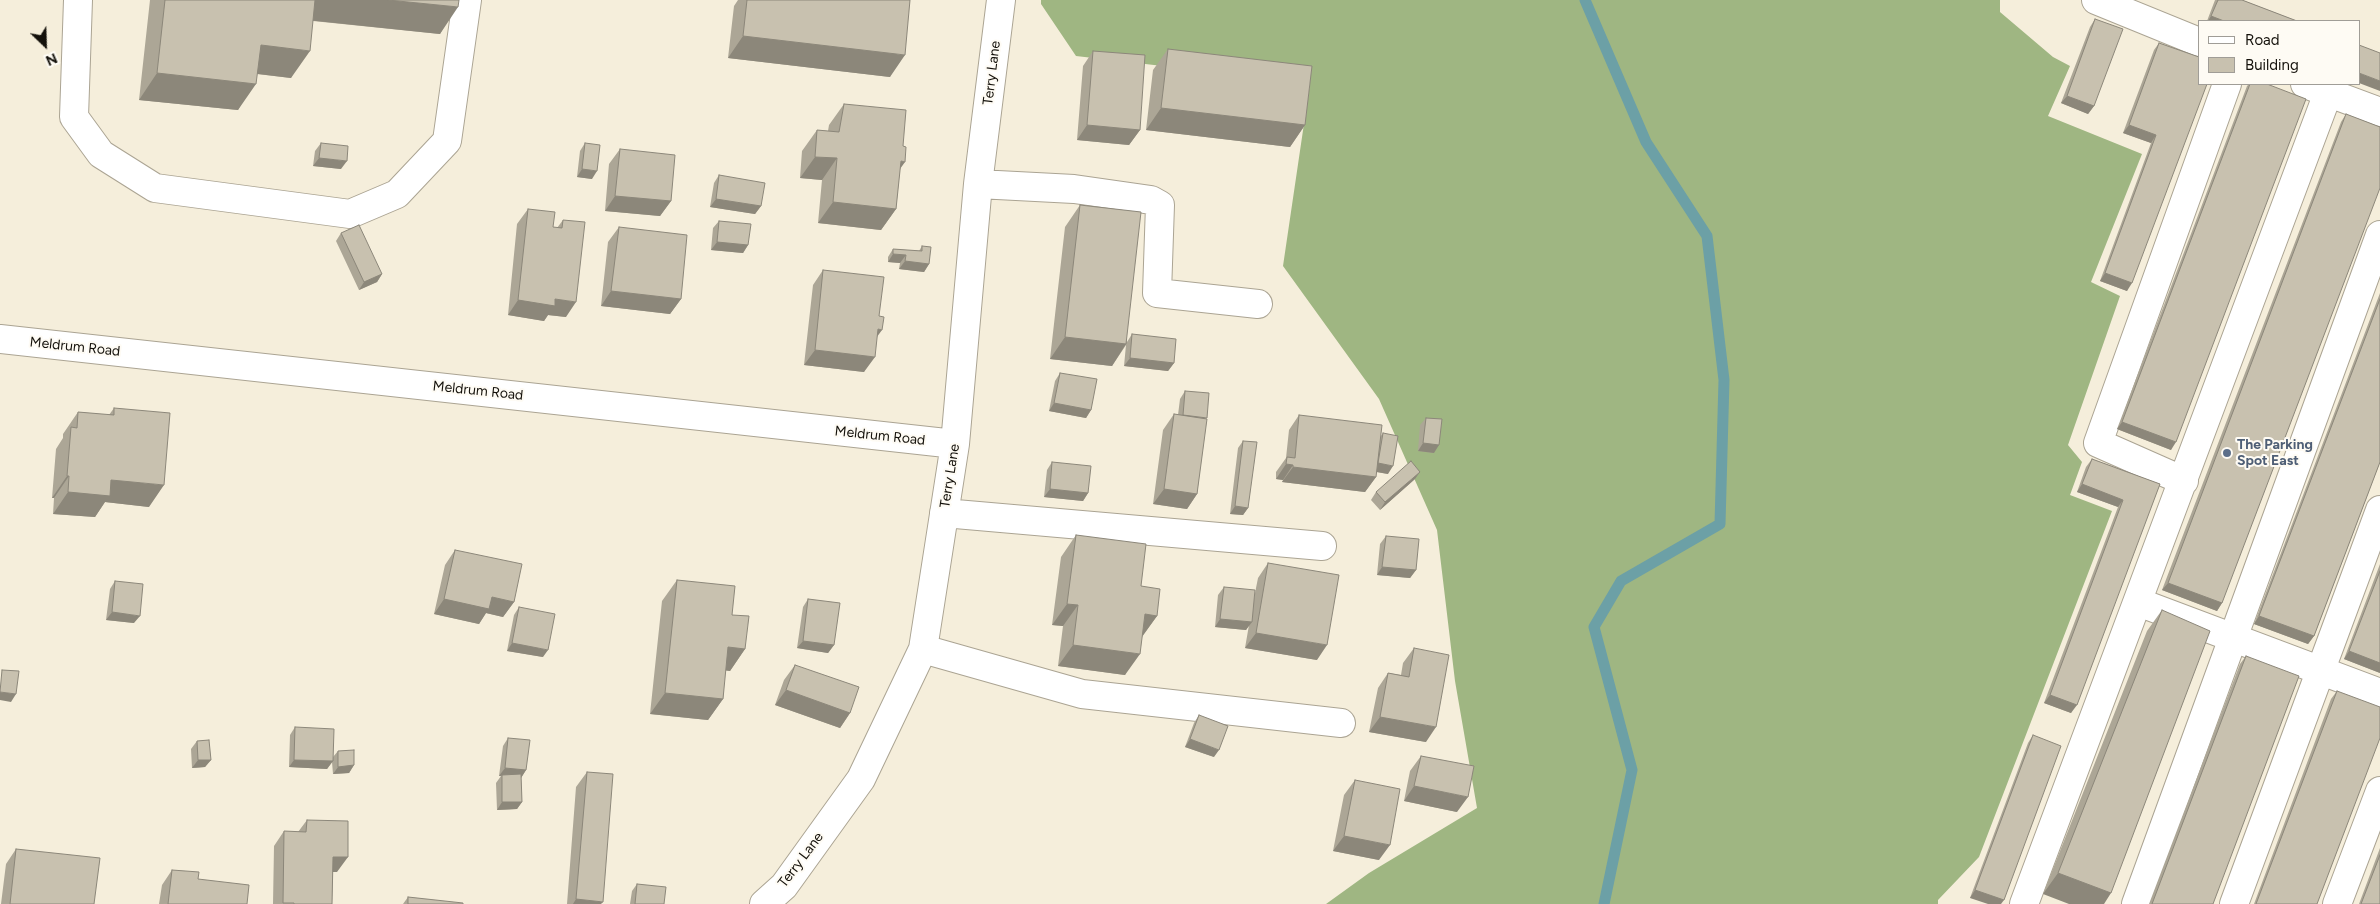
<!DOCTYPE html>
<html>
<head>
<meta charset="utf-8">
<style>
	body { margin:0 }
	#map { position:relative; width:2380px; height:904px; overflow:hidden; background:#f5eedb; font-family:Figtree,sans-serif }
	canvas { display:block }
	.legend { position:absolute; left:2198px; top:20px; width:162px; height:65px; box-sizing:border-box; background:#fefbf4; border:1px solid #a09d97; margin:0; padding:6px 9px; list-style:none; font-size:15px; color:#14110b }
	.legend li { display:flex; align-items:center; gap:10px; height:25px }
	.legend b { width:25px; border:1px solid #a09d97 }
	.north { position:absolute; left:20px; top:20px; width:50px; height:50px; -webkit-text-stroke:4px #fefbf4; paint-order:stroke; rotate:156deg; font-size:14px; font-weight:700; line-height:20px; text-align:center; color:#14110b }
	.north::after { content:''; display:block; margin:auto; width:18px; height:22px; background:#14110b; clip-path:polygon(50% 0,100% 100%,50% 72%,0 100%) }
</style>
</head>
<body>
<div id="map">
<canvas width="2380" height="904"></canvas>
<ul class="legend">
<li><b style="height:6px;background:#fff"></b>Road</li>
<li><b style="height:14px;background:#c8c1af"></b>Building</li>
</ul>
<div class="north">N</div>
</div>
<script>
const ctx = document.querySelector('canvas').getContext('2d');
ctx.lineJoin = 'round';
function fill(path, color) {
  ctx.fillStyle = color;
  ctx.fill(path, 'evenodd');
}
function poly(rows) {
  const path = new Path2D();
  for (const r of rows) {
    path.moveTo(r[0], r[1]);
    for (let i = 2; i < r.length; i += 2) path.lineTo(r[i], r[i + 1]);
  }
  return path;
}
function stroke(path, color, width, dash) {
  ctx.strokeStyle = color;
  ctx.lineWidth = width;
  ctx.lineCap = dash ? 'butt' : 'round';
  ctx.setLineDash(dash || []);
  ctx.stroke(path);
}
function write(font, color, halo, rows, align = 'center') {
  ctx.font = font + ' Figtree,sans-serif';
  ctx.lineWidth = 4;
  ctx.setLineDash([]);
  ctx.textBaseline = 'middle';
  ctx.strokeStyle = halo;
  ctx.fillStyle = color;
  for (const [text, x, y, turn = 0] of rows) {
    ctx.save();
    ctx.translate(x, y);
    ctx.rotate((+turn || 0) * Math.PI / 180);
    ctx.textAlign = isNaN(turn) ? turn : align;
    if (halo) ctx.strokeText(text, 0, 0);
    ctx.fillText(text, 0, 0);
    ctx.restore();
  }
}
fill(poly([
	[1041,0,2000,0,2000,12,2053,57,2070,66,2048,116,2142,154,2091,282,2120,296,2068,445,2082,462,2070,495,2112,511,1979,857,1938,900,1938,904,1326,904,1369,873,1477,808,1455,681,1437,530,1379,399,1283,266,1310,83,1076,56,1041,4]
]), '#9fb682');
stroke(poly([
	[1585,0,1646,142,1707,236,1724,380,1720,524,1621,581,1594,627,1632,770,1604,904]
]), '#6ca0a6', 11);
const minor = poly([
	[78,0,74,117,101,154,155,188,350,214,397,194,447,141,467,0],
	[2096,0,2199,42],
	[2305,84,2380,112],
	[978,184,1074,189,1151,200,1160,205,1157,293,1258,304],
	[0,339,955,444],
	[2184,481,2098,443,2227,84],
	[944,513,1322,546],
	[2138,602,2380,693],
	[923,649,1082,694,1341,723],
	[764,904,784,886,861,779,923,649,955,444,978,184,1001,0],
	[2024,904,2328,93],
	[2136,904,2380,235],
	[2234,904,2380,510],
	[2337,904,2380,791]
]);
stroke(minor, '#aba493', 30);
stroke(minor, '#fff', 28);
fill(poly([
	[150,0,459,0,440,34,313,21,291,78,257,74,238,110,139,100],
	[738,0,910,0,890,77,728,58,734,6],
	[2215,0,2242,0,2297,21,2207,21],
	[2095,19,2094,106,2088,114,2061,103,2090,27],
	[2159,43,2199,57,2127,291,2100,281,2151,143,2123,133,2154,50],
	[1168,49,1305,125,1290,147,1146,130,1153,70],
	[1093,51,1140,130,1129,145,1077,140,1083,66],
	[2249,84,2250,84,2171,450,2117,429,2247,86],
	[844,104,900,169,896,209,881,230,818,223,822,180,800,178,802,151,817,130,828,131,829,125],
	[2346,114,2222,603,2217,611,2162,590,2341,122],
	[321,143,341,169,313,166,315,151],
	[585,143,592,179,577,177,580,151],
	[620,149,671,201,660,216,605,211,609,164],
	[719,175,761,206,755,214,710,207,714,183],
	[1080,205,1127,342,1132,334,1174,363,1168,371,1124,366,1126,345,1112,366,1050,359,1065,227],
	[528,209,553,227,557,228,563,220,566,317,548,315,544,321,508,315,517,224],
	[719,221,748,245,743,253,711,250,713,228],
	[619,227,681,299,670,314,601,306,608,242],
	[341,233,382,274,377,282,359,290,336,241],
	[922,246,929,264,924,272,899,269,900,263,888,262,888,257,893,249,919,251],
	[823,270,877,337,864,372,804,365,813,285],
	[2380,293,2380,462,2314,636,2308,644,2254,624],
	[1060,373,1091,410,1086,418,1049,411,1055,381],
	[1185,391,1206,419,1197,494,1187,509,1153,504,1163,430,1174,414,1178,415,1180,399],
	[114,408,149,507,105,502,95,517,53,514,54,498,52,498,56,449,63,438,63,434,78,412,109,415],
	[1299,415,1380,437,1383,433,1388,474,1376,472,1376,477,1365,492,1282,482,1283,480,1276,479,1276,472,1286,458,1289,430],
	[1426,418,1434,453,1418,451,1420,425],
	[1243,441,1248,508,1243,515,1230,514,1238,448],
	[2092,459,2160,484,2071,713,2044,703,2118,507,2077,492,2086,467],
	[1052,462,1088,493,1083,501,1044,497,1047,470],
	[1415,479,1380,510,1371,500,1376,492],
	[1076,535,1141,586,1157,616,1142,636,1125,675,1058,666,1063,626,1052,625,1061,557],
	[1386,536,1416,570,1410,578,1377,575,1380,544],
	[455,550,514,602,503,617,486,613,479,624,434,614,445,565],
	[1268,563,1317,660,1245,648,1249,625,1246,630,1215,627,1218,595,1224,587,1253,603,1258,578],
	[2380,564,2380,673,2344,659],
	[677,580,732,615,745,649,730,671,725,670,723,699,708,720,650,714,662,601],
	[115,581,134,623,106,620,110,589],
	[808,599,834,645,828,653,797,648,803,607],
	[519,607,543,657,507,651,514,615],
	[2162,610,2111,893,2043,894,2147,631],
	[1414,648,1426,742,1369,732,1378,688,1388,673,1401,675,1403,663],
	[2246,656,2213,904,2149,904,2240,664],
	[795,665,850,713,840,728,775,705,784,680],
	[2337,691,2317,904,2254,904,2331,699],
	[1199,715,1214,757,1185,747,1194,723],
	[295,727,333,757,338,751,354,765,349,773,333,774,332,762,327,769,289,767,290,735],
	[2033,735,2004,900,1970,898,2028,743],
	[508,738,526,770,521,778,522,802,517,809,497,810,496,783,501,776,499,776,503,746],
	[197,741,211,760,205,767,192,768,191,749],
	[1421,756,1457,812,1404,801,1410,771],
	[587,772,601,904,567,904,576,787],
	[1355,780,1379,860,1333,851,1344,795],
	[307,820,337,872,333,872,332,904,273,904,274,846,284,831,298,832],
	[2380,848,2380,904,2359,904],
	[16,849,94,904,1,904,6,864],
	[172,870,198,879,247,904,159,904,162,885],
	[637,884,664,904,630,904,632,891],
	[408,897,463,904,403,904]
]), '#aca696');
fill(poly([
	[311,0,388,0,458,7,440,34,297,19],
	[2211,16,2224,21,2208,21],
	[743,36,905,55,890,77,728,58],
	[261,45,310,51,291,78,242,72],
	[157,73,256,84,238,110,139,100],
	[2359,73,2380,81,2380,91,2359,83],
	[2067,96,2094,106,2088,114,2061,103],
	[1161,108,1305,125,1290,147,1146,130],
	[1087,125,1140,130,1129,145,1077,140],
	[2129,125,2156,135,2151,143,2123,133],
	[815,157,837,158,822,180,800,178],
	[319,158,347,161,341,169,313,166],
	[901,161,905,162,890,183],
	[582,169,597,171,592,179,577,177],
	[615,196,671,201,660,216,605,211],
	[716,199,761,206,755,214,710,207],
	[833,202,896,209,881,230,818,223],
	[717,242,748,245,743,253,711,250],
	[893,254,906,255,900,263,888,262],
	[905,261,929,264,924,272,899,269],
	[2105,273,2132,283,2127,291,2100,281],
	[382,274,377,282,359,290,364,282],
	[611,291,681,299,670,314,601,306],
	[555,299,576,302,566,317,548,315,544,321,508,315,518,300],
	[878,329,882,330,871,345],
	[1065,337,1126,344,1112,366,1050,359],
	[815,350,875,357,864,372,804,365],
	[1130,358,1174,363,1168,371,1124,366],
	[1054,403,1091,410,1086,418,1049,411],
	[2122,422,2176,442,2171,450,2117,429],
	[1423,443,1439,445,1434,453,1418,451],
	[1378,463,1393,466,1388,474,1372,471],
	[1286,464,1293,465,1283,480,1276,479],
	[1293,467,1376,477,1365,492,1282,482],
	[1420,472,1415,479,1380,510,1385,502],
	[67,476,69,476,54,498,52,498],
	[111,480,164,485,149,507,105,502,95,517,53,514,68,492],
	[2082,484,2123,500,2118,507,2077,492],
	[1050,489,1088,493,1083,501,1044,497],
	[1164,489,1197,494,1187,509,1153,504],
	[1235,506,1248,508,1243,515,1230,514],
	[1382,567,1416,570,1410,578,1377,575],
	[2168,583,2222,603,2217,611,2162,590],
	[492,597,514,602,503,617,486,613,479,624,434,614,444,599],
	[1067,604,1078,605,1063,626,1052,625],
	[112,612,140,616,134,623,106,620],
	[1145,614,1157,616,1142,637],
	[2259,616,2314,636,2308,644,2254,624],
	[1220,619,1252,622,1246,630,1215,627],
	[1256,633,1327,645,1317,660,1245,648],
	[803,641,834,645,828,653,797,648],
	[512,643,548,650,543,657,507,651],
	[1073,645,1140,654,1125,675,1058,666],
	[728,647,745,649,730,671,713,669],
	[2349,651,2380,663,2380,673,2344,659],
	[786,690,850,713,840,728,775,705],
	[0,692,16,694,11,702,0,700],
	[665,693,723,699,708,720,650,714],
	[2050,695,2077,705,2071,713,2044,703],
	[1380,717,1436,727,1426,742,1369,732],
	[1190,739,1219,750,1214,757,1185,747],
	[198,760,211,760,205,767,192,768],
	[294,760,333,761,327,769,289,767],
	[354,765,349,773,333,774,338,767],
	[505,768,526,770,521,778,502,775,501,776,499,776],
	[1414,786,1468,797,1457,812,1404,801],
	[502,802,522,802,517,809,497,810],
	[1344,836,1390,845,1379,860,1333,851],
	[333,857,348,857,337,872,322,872],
	[2058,873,2111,893,2104,904,2069,904,2043,894],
	[1975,890,2004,900,2001,904,1988,904,1970,898],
	[576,899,603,902,601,904,573,904]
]), '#8c877a');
const building = poly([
	[165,0,315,0,310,51,261,45,256,84,157,73,165,0],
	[388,0,459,0,458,7,388,0],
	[747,0,910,0,905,55,743,36,747,0],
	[2218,0,2242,0,2297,21,2224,21,2211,16,2218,0],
	[2095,19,2123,29,2094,106,2067,96,2095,19],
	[2159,43,2199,57,2199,84,2207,84,2132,283,2105,273,2156,135,2129,125,2159,43],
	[2359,45,2380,53,2380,81,2359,73,2359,45],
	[1168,49,1312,66,1305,125,1161,108,1168,49],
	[1093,51,1145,55,1140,130,1087,125,1093,51],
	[2250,84,2267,84,2306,99,2176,442,2122,422,2250,84],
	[844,104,906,110,903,146,906,147,905,162,901,161,896,209,833,202,837,158,815,157,817,130,839,132,844,104],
	[2346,114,2380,127,2380,188,2222,603,2168,583,2346,114],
	[321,143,348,146,347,161,319,158,321,143],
	[585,143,600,145,597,171,582,169,585,143],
	[620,149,675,155,671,201,615,196,620,149],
	[719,175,765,183,761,206,716,199,719,175],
	[1080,205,1141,212,1126,344,1065,337,1080,205],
	[528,209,555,212,553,227,562,228,563,220,585,222,576,302,555,299,555,306,518,300,528,209],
	[719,221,751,224,748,245,717,242,719,221],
	[359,225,382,274,364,282,341,233,359,225],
	[619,227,687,235,681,299,611,291,619,227],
	[922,246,931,247,929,264,905,261,906,255,893,254,893,249,922,251,922,246],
	[823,270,884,277,879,316,884,317,882,330,878,329,875,357,815,350,823,270],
	[2380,299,2380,462,2314,636,2259,616,2380,299],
	[1132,334,1176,339,1174,363,1130,358,1132,334],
	[1060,373,1097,379,1091,410,1054,403,1060,373],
	[1185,391,1209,393,1207,418,1183,415,1185,391],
	[114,408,170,413,164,485,111,480,110,496,68,492,69,476,67,476,71,427,77,428,78,412,114,415,114,408],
	[1174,414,1207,419,1197,494,1164,489,1174,414],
	[1299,415,1382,425,1376,477,1293,467,1293,465,1286,464,1287,457,1295,458,1299,415],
	[1426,418,1442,419,1439,445,1423,443,1426,418],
	[1383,433,1398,436,1393,466,1378,463,1383,433],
	[1243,441,1257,442,1248,508,1235,506,1243,441],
	[2092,459,2160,484,2077,705,2050,695,2123,500,2082,484,2092,459],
	[1411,461,1420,472,1385,502,1376,492,1411,461],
	[1052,462,1091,466,1088,493,1050,489,1052,462],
	[1076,535,1146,544,1141,586,1160,589,1157,616,1145,614,1140,654,1073,645,1078,605,1067,604,1076,535],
	[1386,536,1419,539,1416,570,1382,567,1386,536],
	[455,550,522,564,514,602,492,597,489,609,444,599,455,550],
	[1268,563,1339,575,1327,645,1256,633,1268,563],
	[2380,571,2380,663,2349,651,2380,571],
	[677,580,735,586,732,615,749,616,745,649,728,647,723,699,665,693,677,580],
	[115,581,143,584,140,616,112,612,115,581],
	[1224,587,1255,590,1252,622,1220,619,1224,587],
	[808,599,840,603,834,645,803,641,808,599],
	[519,607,555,614,548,650,512,643,519,607],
	[2162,610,2210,631,2111,893,2058,873,2162,610],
	[1414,648,1449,655,1436,727,1380,717,1388,673,1409,677,1414,648],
	[2246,656,2299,676,2213,904,2152,904,2246,656],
	[795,665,859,687,850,713,786,690,795,665],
	[2,670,19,671,16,694,0,692,2,670],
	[2337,691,2380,707,2380,738,2317,904,2256,904,2337,691],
	[1199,715,1228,726,1219,750,1190,739,1199,715],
	[295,727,334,729,333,761,294,760,295,727],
	[2033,735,2061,746,2004,900,1975,890,2033,735],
	[508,738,530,740,526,770,505,768,508,738],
	[209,740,211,760,198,760,197,741,209,740],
	[354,750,354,765,338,767,338,751,354,750],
	[1421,756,1474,766,1468,797,1414,786,1421,756],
	[587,772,613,774,603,902,576,899,587,772],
	[521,774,522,802,502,802,502,775,521,774],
	[1355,780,1400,789,1390,845,1344,836,1355,780],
	[307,820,348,821,348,857,333,857,332,904,294,904,294,903,283,903,284,831,306,832,307,820],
	[16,849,100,858,94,904,10,904,16,849],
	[2380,855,2380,904,2361,904,2380,855],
	[172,870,199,872,198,879,249,885,247,904,168,904,172,870],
	[637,884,666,887,664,904,635,904,637,884],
	[408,897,463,903,463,904,408,904,408,897]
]);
fill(building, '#c8c1af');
stroke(building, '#8c877a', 1);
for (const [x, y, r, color] of [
	[2227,453,5,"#5c6f8a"]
]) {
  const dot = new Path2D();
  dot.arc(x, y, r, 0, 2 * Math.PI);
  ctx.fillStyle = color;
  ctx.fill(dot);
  stroke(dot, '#fefbf4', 2);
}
write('14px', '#14110b', '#fefbf4', [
	["Terry Lane",992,73,-83],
	["Meldrum Road",75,347,6],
	["Meldrum Road",478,391,6],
	["Meldrum Road",880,436,6],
	["Terry Lane",950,476,-81],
	["Terry Lane",801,860,-53]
]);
write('bold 14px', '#4e5e75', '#fefbf4', [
	["The Parking",2237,445],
	["Spot East",2237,461]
], 'left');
</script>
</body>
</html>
